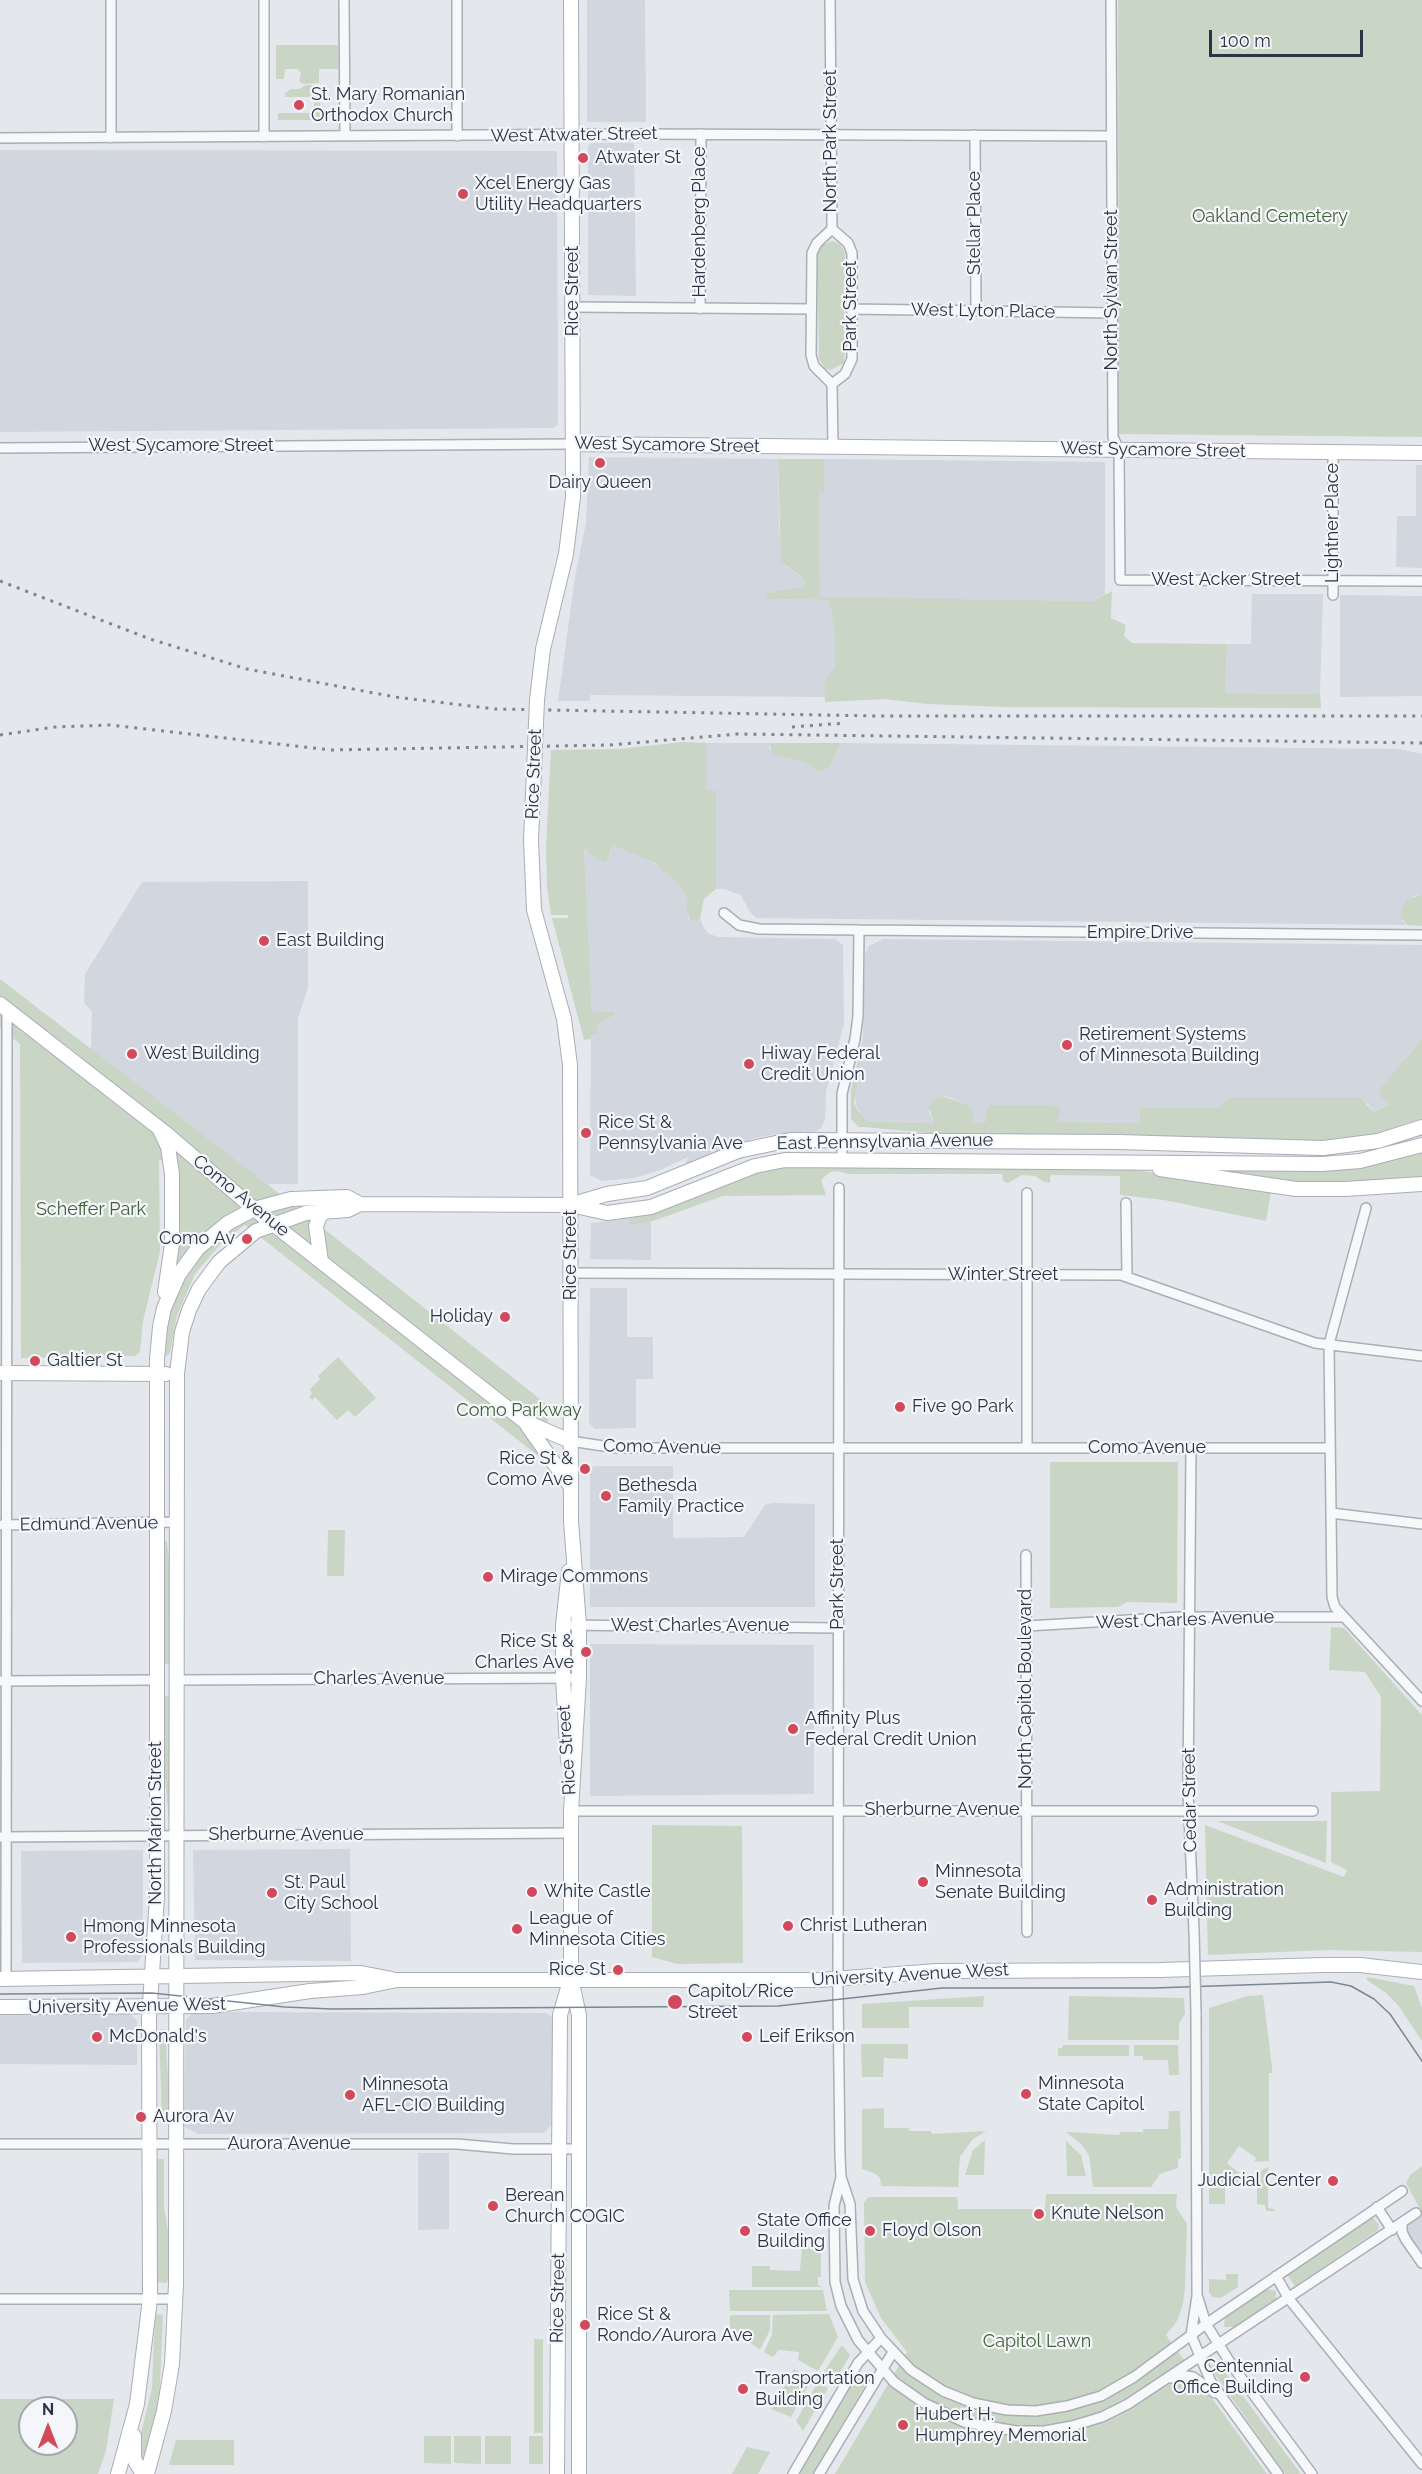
<!DOCTYPE html>
<html>
<head>
<meta charset="utf-8">
<style>
	body { margin:0 }
	#map { position:relative; width:1422px; height:2474px; overflow:hidden; background:#e4e7ec; font-family:Raleway,sans-serif }
	canvas { display:block }
	.north { position:absolute; left:18px; top:2396px; width:60px; height:60px; box-sizing:border-box; background:#f4f6f9; border:2px solid #a4a8b1; border-radius:50%; rotate:0deg; font-size:16px; font-weight:700; line-height:24px; text-align:center; color:#2b3445 }
	.north::after { content:''; display:block; margin:auto; width:21px; height:27px; background:#d1495b; clip-path:polygon(50% 0,100% 100%,50% 72%,0 100%) }
	.scale { position:absolute; left:1209px; top:30px; width:154px; height:27px; box-sizing:border-box; border:3px solid #2b3445; border-top:0; padding-left:8px; font-size:18px; line-height:21px; white-space:nowrap; color:#2b3445; -webkit-text-stroke:4px #f4f6f9; paint-order:stroke }
</style>
</head>
<body>
<div id="map">
<canvas width="1422" height="2474"></canvas>
<div class="north">N</div>
<div class="scale">100 m</div>
</div>
<script>
const ctx = document.querySelector('canvas').getContext('2d');
ctx.lineJoin = 'round';
function fill(path, color) {
  ctx.fillStyle = color;
  ctx.fill(path, 'evenodd');
}
function poly(rows) {
  const path = new Path2D();
  for (const r of rows) {
    path.moveTo(r[0], r[1]);
    for (let i = 2; i < r.length; i += 2) path.lineTo(r[i], r[i + 1]);
  }
  return path;
}
function stroke(path, color, width, dash) {
  ctx.strokeStyle = color;
  ctx.lineWidth = width;
  ctx.lineCap = dash ? 'butt' : 'round';
  ctx.setLineDash(dash || []);
  ctx.stroke(path);
}
function write(font, color, halo, rows, align = 'center') {
  ctx.font = font + ' Raleway,sans-serif';
  ctx.lineWidth = 4.5;
  ctx.setLineDash([]);
  ctx.textBaseline = 'middle';
  ctx.strokeStyle = halo;
  ctx.fillStyle = color;
  for (const [text, x, y, turn = 0] of rows) {
    ctx.save();
    ctx.translate(x, y);
    ctx.rotate((+turn || 0) * Math.PI / 180);
    ctx.textAlign = isNaN(turn) ? turn : align;
    if (halo) ctx.strokeText(text, 0, 0);
    ctx.fillText(text, 0, 0);
    ctx.restore();
  }
}
fill(poly([
	[587,0,645,0,646,122,587,122],
	[590,143,634,143,636,296,588,295,588,146],
	[0,150,557,151,558,424,554,428,0,432],
	[589,457,778,459,779,528,785,566,802,577,805,582,804,586,767,593,767,599,829,600,835,634,835,667,824,681,825,697,590,695,590,701,558,701,575,577,586,523],
	[825,459,1105,462,1105,594,1093,601,820,598,819,492,824,492],
	[1416,465,1422,465,1422,568,1396,567,1397,516,1416,516],
	[1252,594,1323,594,1320,694,1225,693,1227,644,1251,644],
	[1340,595,1422,596,1422,696,1340,697],
	[706,743,769,743,769,748,805,762,818,772,834,759,841,743,1399,749,1422,754,1422,895,1414,896,1402,908,1402,921,1408,925,756,918,749,911,741,895,724,889,716,889,716,791,706,791],
	[613,844,639,854,662,868,675,881,690,903,685,906,689,919,691,922,700,919,704,928,709,934,719,937,835,939,843,945,844,1024,826,1092,825,1120,821,1128,815,1132,770,1135,751,1139,685,1165,688,1157,660,1170,634,1178,602,1181,590,1175,591,1034,596,1025,613,1016,614,1012,592,1011,584,848,597,860,610,854],
	[308,881,308,988,298,1018,298,1184,267,1184,91,1051,92,1011,84,1003,85,974,142,882],
	[883,939,1422,945,1422,1039,1404,1060,1388,1104,1374,1112,1367,1103,1291,1097,1231,1097,1218,1108,1140,1108,1140,1123,1055,1122,1047,1105,986,1122,970,1123,970,1108,964,1103,945,1096,929,1111,934,1123,870,1122,857,1109,854,1092,863,1039,865,955,869,946],
	[629,1218,629,1225,651,1221,651,1260,590,1259,591,1223],
	[590,1288,627,1288,627,1337,653,1337,653,1379,636,1379,636,1428,595,1429,589,1423],
	[594,1466,673,1466,673,1538,744,1537,765,1505,772,1503,815,1504,815,1607,590,1607,590,1470],
	[590,1644,814,1645,814,1794,590,1796],
	[350,1849,351,1961,195,1960,193,1850],
	[143,1850,143,1953,138,1962,22,1963,21,1851],
	[193,2012,546,2013,553,2017,551,2125,544,2133,198,2134,184,2126,186,2020],
	[0,2013,128,2013,137,2021,137,2065,0,2064],
	[418,2153,449,2153,449,2229,418,2230],
	[1422,2215,1422,2256,1404,2233,1405,2226]
]), '#d2d6de');
fill(poly([
	[1118,0,1422,0,1422,437,1119,434],
	[276,45,338,45,338,69,319,69,319,83,303,84,299,81,301,73,298,69,285,69,284,79,276,79],
	[306,85,320,85,320,113,327,117,326,120,278,120,278,113,309,113,314,108,314,102,309,97,285,97,285,93,291,89,299,89],
	[832,241,840,244,845,253,846,341,844,363,831,370,825,369,819,359,817,256,821,246],
	[778,459,825,459,824,492,819,492,820,597,1093,601,1112,591,1111,618,1126,625,1124,636,1132,643,1227,644,1225,693,1320,694,1321,708,1004,707,928,704,884,699,825,702,824,681,835,667,835,634,829,600,766,599,767,593,804,586,805,582,802,577,781,562],
	[683,742,706,743,706,790,716,791,716,889,704,899,700,919,691,922,685,906,689,903,685,895,675,881,655,863,613,845,606,862,597,860,584,848,592,1011,615,1012,613,1016,596,1025,598,1034,591,1034,591,1039,584,1040,552,918,568,918,568,915,551,915,547,887,546,847,551,750,619,749],
	[769,743,841,743,830,767,818,772,805,762,773,754],
	[1422,895,1422,926,1408,925,1401,918,1402,908,1408,899],
	[0,979,267,1184,550,1407,542,1459,245,1225,224,1240,195,1274,177,1315,170,1353,165,1357,168,1313,180,1285,198,1257,221,1236,241,1222,231,1214,222,1219,201,1235,175,1265,177,1173,159,1159,160,1252,143,1321,140,1352,135,1356,21,1358,20,1044,0,1028],
	[863,1039,854,1102,857,1110,870,1122,934,1123,929,1107,932,1101,941,1096,966,1104,974,1112,971,1123,986,1122,986,1110,991,1105,1047,1105,1059,1107,1061,1112,1056,1122,1140,1123,1140,1108,1218,1108,1231,1097,1359,1097,1374,1112,1388,1105,1381,1096,1380,1089,1422,1039,1422,1119,1375,1135,1319,1141,941,1134,864,1127,859,1127,851,1119,851,1090],
	[1422,1151,1422,1178,1340,1183,1302,1182,1218,1170,1371,1165],
	[789,1166,1130,1169,1271,1192,1266,1221,1164,1200,1120,1195,1120,1176,1050,1175,1050,1183,1044,1182,1035,1176,1022,1175,1008,1183,1003,1181,1002,1174,848,1174,838,1171,830,1172,821,1180,826,1195,723,1196,653,1221,629,1225,629,1218,654,1212,749,1175],
	[338,1357,376,1398,355,1417,348,1410,337,1420,315,1397,312,1400,309,1396,312,1394,310,1389,320,1379,318,1376],
	[1050,1462,1178,1462,1177,1603,1127,1602,1118,1607,1050,1608],
	[328,1530,345,1530,344,1576,327,1576],
	[164,1540,167,1542,172,1584,171,1664,162,1664],
	[1331,1627,1344,1628,1422,1715,1422,1952,1328,1950,1208,1955,1205,1825,1344,1877,1347,1870,1331,1862,1331,1792,1380,1791,1381,1697,1365,1672,1329,1670],
	[163,1696,170,1696,169,1820,163,1758],
	[1217,1821,1327,1821,1326,1863],
	[652,1825,742,1826,743,1963,677,1964,652,1957],
	[1367,1977,1414,1986,1422,2008,1422,2041,1398,2005,1386,1993,1367,1980],
	[1263,1995,1272,2067,1272,2073,1269,2073,1269,2161,1254,2162,1256,2158,1239,2146,1227,2163,1239,2173,1240,2179,1246,2179,1268,2167,1268,2208,1274,2209,1274,2211,1266,2211,1265,2205,1257,2204,1257,2183,1225,2184,1225,2204,1209,2204,1209,2008,1248,1996],
	[984,1996,983,2007,909,2007,909,2028,862,2028,862,2004],
	[1069,1996,1184,1998,1185,2014,1179,2023,1179,2040,1068,2040],
	[159,2029,165,2029,171,2124,162,2124],
	[861,2044,908,2044,908,2059,884,2058,883,2077,862,2077],
	[1063,2045,1129,2045,1129,2056,1058,2056,1058,2048,1062,2048],
	[1134,2045,1178,2045,1179,2075,1169,2075,1168,2060,1143,2060,1143,2056,1134,2056],
	[884,2108,884,2128,909,2128,909,2131,931,2131,932,2134,986,2131,972,2140,960,2157,958,2187,881,2186,880,2178,876,2174,862,2169,862,2109],
	[1169,2111,1180,2111,1181,2158,1178,2159,1178,2168,1160,2174,1151,2187,1093,2187,1089,2155,1081,2144,1066,2132,1119,2135,1120,2132,1143,2132,1143,2129,1168,2129],
	[985,2140,984,2175,965,2175,973,2150],
	[1066,2141,1081,2155,1086,2176,1067,2176],
	[155,2159,164,2159,164,2207,171,2249,169,2279,166,2283,155,2282],
	[1422,2166,1422,2215,1418,2218,1419,2207,1406,2183,1410,2175],
	[1046,2194,1177,2194,1176,2207,1187,2224,1185,2288,1183,2304,1177,2321,1166,2335,1267,2474,835,2474,907,2352,881,2318,865,2282,864,2202,869,2197,957,2197,958,2209,1045,2209],
	[1369,2218,1373,2218,1379,2225,1378,2230,1295,2286,1287,2275],
	[802,2246,821,2246,821,2277,818,2277,818,2285,822,2287,752,2287,752,2266,770,2266,770,2270,800,2271],
	[1226,2274,1238,2274,1238,2287,1221,2298,1212,2297,1209,2292,1209,2279,1226,2280],
	[1266,2289,1276,2291,1276,2300,1235,2327,1224,2327,1225,2316],
	[729,2290,823,2290,827,2311,730,2311],
	[155,2314,163,2315,159,2404,143,2465,138,2446,152,2388],
	[829,2314,838,2337,818,2371,798,2360,799,2352,779,2350,773,2357,764,2352,772,2335,773,2315],
	[736,2315,770,2315,770,2330,760,2350,730,2328,730,2316],
	[534,2339,543,2339,543,2433,534,2433],
	[842,2345,850,2355,835,2381,823,2373],
	[1216,2363,1220,2365,1301,2474,1285,2474,1212,2370,1212,2365],
	[794,2369,812,2379,791,2417,771,2409],
	[859,2372,870,2377,813,2474,799,2474],
	[818,2382,828,2388,803,2431,796,2421],
	[0,2399,114,2399,106,2451,98,2474,0,2474],
	[30,2408,66,2408,66,2444,30,2444],
	[424,2436,451,2436,451,2464,424,2463],
	[454,2436,481,2436,481,2464,454,2463],
	[485,2436,511,2436,511,2464,485,2464],
	[529,2436,543,2436,543,2464,529,2464],
	[176,2440,234,2440,234,2465,169,2465],
	[747,2447,770,2452,758,2474,732,2474]
]), '#c9d6c5');
const street = poly([
	[111,0,111,138],
	[264,0,264,137],
	[344,0,345,136],
	[457,0,457,136],
	[830,0,832,229],
	[1111,0,1113,437,1119,450,1120,580,1422,581],
	[975,135,976,311],
	[0,138,639,134,1112,136],
	[832,229,817,243,812,253,811,355,814,366,832,384,833,447],
	[832,229,848,243,852,253,852,359,845,374,832,384],
	[574,307,811,309],
	[700,309,701,134],
	[852,309,1113,313],
	[0,448,574,444],
	[1333,595,1333,452],
	[724,913,739,925,759,929,859,930],
	[842,1159,842,1094,855,1039,858,1016,859,930,1422,935],
	[839,1188,838,1995,840,2156,841,2177,850,2204,853,2279,863,2311,881,2338,911,2370,943,2391,973,2403,1007,2410,1036,2411,1067,2406,1101,2396,1134,2377,1206,2324,1402,2191],
	[1027,1193,1027,1448],
	[1126,1203,1127,1277],
	[1366,1208,1329,1344,1332,1597,1335,1607,1422,1701],
	[571,1273,1121,1275,1315,1343,1422,1356],
	[570,1441,617,1448,1329,1448],
	[1191,1448,1188,1792,1194,1931],
	[1331,1513,1422,1524],
	[2,1525,178,1522],
	[1026,1555,1027,1932],
	[563,1625,838,1628],
	[1027,1626,1180,1617,1344,1617],
	[178,1680,579,1678],
	[0,1681,156,1680],
	[571,1811,1313,1811],
	[0,1837,571,1833],
	[6,1979,7,1010],
	[1196,2013,1197,2296,1191,2335,1211,2382,1278,2474],
	[0,2144,457,2144,513,2149,578,2149],
	[841,2177,834,2206,835,2282,841,2306,858,2340,894,2382,924,2403,964,2422,1016,2431,1045,2431,1072,2426,1102,2417,1128,2404,1416,2213],
	[1377,2207,1392,2230],
	[1402,2223,1402,2232,1406,2240,1422,2263],
	[1276,2276,1289,2299,1422,2464],
	[1198,2298,1206,2324,1231,2364,1312,2474],
	[0,2299,176,2299],
	[1171,2378,1180,2375,1193,2377,1215,2393],
	[793,2474,858,2363,881,2338],
	[819,2474,893,2352]
]);
const secondary = poly([
	[574,444,1422,453],
	[537,700,543,649,566,554,573,497,571,0],
	[531,840,534,910,564,1019,570,1065,571,1521,579,1625,579,1678,571,1811,571,1979,579,2015,579,2474],
	[0,1004,168,1135,254,1209,524,1421,570,1441],
	[160,1130,168,1147,172,1174,172,1244,165,1292],
	[1160,1169,1296,1189,1345,1189,1422,1184],
	[575,1206,607,1213,651,1207,755,1166,785,1160,1322,1164,1360,1161,1422,1145],
	[321,1261,316,1226,320,1216,327,1210],
	[0,1373,166,1374],
	[527,1425,571,1487],
	[568,1761,563,1678,563,1625,569,1571],
	[0,1979,361,1973,392,1979],
	[0,2007,212,2006,310,1991,363,1987,397,1980,820,1980,937,1971,1160,1970,1322,1965,1360,1965,1422,1972],
	[134,2436,134,2459,141,2471,147,2473],
	[118,2474,137,2404,150,2299,149,2019,157,1897,157,1359,160,1327,164,1308,179,1274,198,1248,228,1223,254,1209,291,1199,347,1197,360,1204],
	[147,2474,164,2411,172,2364,176,2284,177,1374,182,1332,189,1310,199,1289,219,1262,256,1231,306,1213,348,1210,360,1204,570,1205,607,1194,647,1188,738,1151,790,1140,1119,1142,1323,1148,1378,1141,1422,1127],
	[557,2474,560,2015,570,1981]
]);
stroke(street, '#a9aeb7', 12);
stroke(secondary, '#a9aeb7', 16);
stroke(street, '#f7f8fa', 9);
stroke(secondary, '#fff', 14);
stroke(poly([
	[0,1994,152,1993,285,2007,332,2009,778,2006,942,1988,1154,1988,1331,1982,1351,1986,1374,1999,1390,2014,1422,2061]
]), '#7d8696', 1.5);
stroke(poly([
	[0,581,150,639,247,669,395,697,495,709,877,716,1422,716],
	[792,727,846,723],
	[0,735,55,727,110,725,331,750,610,745,737,734,1422,743]
]), '#7d8696', 3, [3, 6]);
const streetBridge = poly([
	[1194,1931,1196,2013]
]);
const secondaryBridge = poly([
	[531,840,537,700]
]);
stroke(streetBridge, '#a9aeb7', 12, []);
stroke(secondaryBridge, '#a9aeb7', 16, []);
stroke(streetBridge, '#f7f8fa', 9);
stroke(secondaryBridge, '#fff', 14);
for (const [x, y, r, color] of [
	[299,105,6,"#d1495b"],
	[583,158,6,"#d1495b"],
	[463,194,6,"#d1495b"],
	[600,463,6,"#d1495b"],
	[264,941,6,"#d1495b"],
	[1067,1045,6,"#d1495b"],
	[132,1054,6,"#d1495b"],
	[749,1064,6,"#d1495b"],
	[586,1133,6,"#d1495b"],
	[247,1239,6,"#d1495b"],
	[505,1317,6,"#d1495b"],
	[35,1361,6,"#d1495b"],
	[900,1407,6,"#d1495b"],
	[585,1469,6,"#d1495b"],
	[606,1496,6,"#d1495b"],
	[488,1577,6,"#d1495b"],
	[586,1652,6,"#d1495b"],
	[793,1729,6,"#d1495b"],
	[923,1882,6,"#d1495b"],
	[532,1892,6,"#d1495b"],
	[272,1893,6,"#d1495b"],
	[1152,1900,6,"#d1495b"],
	[788,1926,6,"#d1495b"],
	[517,1929,6,"#d1495b"],
	[71,1937,6,"#d1495b"],
	[618,1970,6,"#d1495b"],
	[675,2002,8,"#d1495b"],
	[97,2037,6,"#d1495b"],
	[747,2037,6,"#d1495b"],
	[1026,2094,6,"#d1495b"],
	[350,2095,6,"#d1495b"],
	[141,2117,6,"#d1495b"],
	[1333,2181,6,"#d1495b"],
	[493,2206,6,"#d1495b"],
	[1039,2214,6,"#d1495b"],
	[745,2231,6,"#d1495b"],
	[870,2231,6,"#d1495b"],
	[585,2325,6,"#d1495b"],
	[1305,2377,6,"#d1495b"],
	[743,2389,6,"#d1495b"],
	[903,2425,6,"#d1495b"]
]) {
  const dot = new Path2D();
  dot.arc(x, y, r, 0, 2 * Math.PI);
  ctx.fillStyle = color;
  ctx.fill(dot);
  stroke(dot, '#f4f6f9', 2);
}
write('18px', '#2b3445', '#f4f6f9', [
	["St. Mary Romanian",311,95],
	["Orthodox Church",311,116],
	["Atwater St",595,158],
	["Xcel Energy Gas",475,184],
	["Utility Headquarters",475,205],
	["Dairy Queen",600,483,"center"],
	["East Building",276,941],
	["Retirement Systems",1079,1035],
	["of Minnesota Building",1079,1056],
	["West Building",144,1054],
	["Hiway Federal",761,1054],
	["Credit Union",761,1075],
	["Rice St &",598,1123],
	["Pennsylvania Ave",598,1144],
	["Como Av",235,1239,"right"],
	["Holiday",493,1317,"right"],
	["Galtier St",47,1361],
	["Five 90 Park",912,1407],
	["Rice St &",573,1459,"right"],
	["Como Ave",573,1480,"right"],
	["Bethesda",618,1486],
	["Family Practice",618,1507],
	["Mirage Commons",500,1577],
	["Rice St &",574,1642,"right"],
	["Charles Ave",574,1663,"right"],
	["Affinity Plus",805,1719],
	["Federal Credit Union",805,1740],
	["Minnesota",935,1872],
	["Senate Building",935,1893],
	["St. Paul",284,1883],
	["City School",284,1904],
	["Administration",1164,1890],
	["Building",1164,1911],
	["White Castle",544,1892],
	["League of",529,1919],
	["Minnesota Cities",529,1940],
	["Christ Lutheran",800,1926],
	["Hmong Minnesota",83,1927],
	["Professionals Building",83,1948],
	["Rice St",606,1970,"right"],
	["Capitol/Rice",688,1992],
	["Street",688,2013],
	["McDonald's",109,2037],
	["Leif Erikson",759,2037],
	["Minnesota",1038,2084],
	["State Capitol",1038,2105],
	["Minnesota",362,2085],
	["AFL-CIO Building",362,2106],
	["Aurora Av",153,2117],
	["Judicial Center",1321,2181,"right"],
	["Berean",505,2196],
	["Church COGIC",505,2217],
	["Knute Nelson",1051,2214],
	["State Office",757,2221],
	["Building",757,2242],
	["Floyd Olson",882,2231],
	["Rice St &",597,2315],
	["Rondo/Aurora Ave",597,2336],
	["Centennial",1293,2367,"right"],
	["Office Building",1293,2388,"right"],
	["Transportation",755,2379],
	["Building",755,2400],
	["Hubert H.",915,2415],
	["Humphrey Memorial",915,2436]
], 'left');
write('18px', '#2b3445', '#f4f6f9', [
	["West Atwater Street",574,135,-1],
	["North Park Street",831,141,-90],
	["Hardenberg Place",700,222,-90],
	["Stellar Place",975,223,-90],
	["North Sylvan Street",1112,290,-90],
	["Rice Street",573,291,-90],
	["Park Street",851,306,-90],
	["West Lyton Place",983,311,1],
	["West Sycamore Street",667,445,1],
	["West Sycamore Street",181,446],
	["West Sycamore Street",1153,450,1],
	["Lightner Place",1333,523,-90],
	["West Acker Street",1226,580],
	["Rice Street",534,774,-88],
	["Empire Drive",1140,933],
	["East Pennsylvania Avenue",885,1142,-1],
	["Como Avenue",241,1196,39],
	["Rice Street",571,1255,-90],
	["Winter Street",1003,1275],
	["Como Avenue",662,1447,1],
	["Como Avenue",1147,1448],
	["Edmund Avenue",89,1524,-1],
	["Park Street",838,1584,-90],
	["West Charles Avenue",1185,1620,-2],
	["West Charles Avenue",700,1626],
	["Charles Avenue",379,1679],
	["North Capitol Boulevard",1026,1689,-90],
	["Rice Street",567,1750,-94],
	["Cedar Street",1190,1800,-91],
	["Sherburne Avenue",942,1810],
	["North Marion Street",156,1823,-90],
	["Sherburne Avenue",286,1835],
	["University Avenue West",910,1975,-3],
	["University Avenue West",127,2006,-1],
	["Aurora Avenue",289,2144],
	["Rice Street",558,2298,-89]
]);
write('18px', '#3f6138', '#f4f6f9', [
	["Oakland Cemetery",1270,217],
	["Scheffer Park",91,1210],
	["Como Parkway",519,1411],
	["Capitol Lawn",1037,2342]
]);
</script>
</body>
</html>
